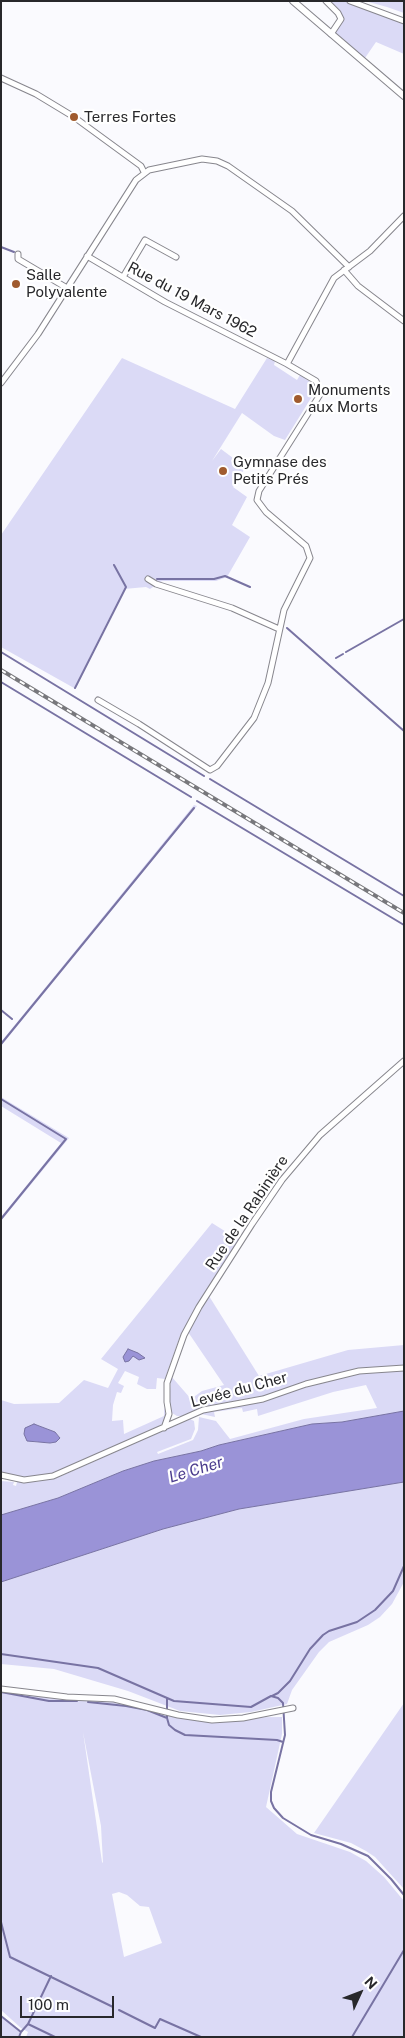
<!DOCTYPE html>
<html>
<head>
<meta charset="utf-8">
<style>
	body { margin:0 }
	#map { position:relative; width:405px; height:2038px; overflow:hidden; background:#fafafe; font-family:"Public Sans",sans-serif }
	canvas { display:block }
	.frame { position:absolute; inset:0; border:2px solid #28282b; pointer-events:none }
	.north { position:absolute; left:335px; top:1968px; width:50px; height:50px; -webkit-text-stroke:4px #fff; paint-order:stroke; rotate:47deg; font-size:14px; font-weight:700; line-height:20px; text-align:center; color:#28282b }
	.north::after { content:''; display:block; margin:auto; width:18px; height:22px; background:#28282b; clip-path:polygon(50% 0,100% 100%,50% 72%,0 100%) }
	.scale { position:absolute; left:20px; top:1996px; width:94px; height:22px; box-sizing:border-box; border:2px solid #28282b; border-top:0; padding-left:6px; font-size:15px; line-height:18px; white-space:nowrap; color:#28282b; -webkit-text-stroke:4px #fff; paint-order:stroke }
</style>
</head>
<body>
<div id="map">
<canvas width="405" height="2038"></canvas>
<div class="frame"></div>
<div class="north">N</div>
<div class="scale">100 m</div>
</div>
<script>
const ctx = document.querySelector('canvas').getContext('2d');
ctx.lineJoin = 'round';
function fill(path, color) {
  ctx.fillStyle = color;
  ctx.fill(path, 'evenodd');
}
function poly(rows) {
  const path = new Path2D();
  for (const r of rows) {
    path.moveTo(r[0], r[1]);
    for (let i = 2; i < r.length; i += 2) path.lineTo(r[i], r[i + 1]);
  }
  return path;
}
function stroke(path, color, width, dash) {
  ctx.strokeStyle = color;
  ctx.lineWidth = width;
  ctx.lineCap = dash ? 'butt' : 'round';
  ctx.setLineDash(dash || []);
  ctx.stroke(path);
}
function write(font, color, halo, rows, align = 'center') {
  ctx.font = font + ' "Public Sans",sans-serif';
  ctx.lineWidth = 4.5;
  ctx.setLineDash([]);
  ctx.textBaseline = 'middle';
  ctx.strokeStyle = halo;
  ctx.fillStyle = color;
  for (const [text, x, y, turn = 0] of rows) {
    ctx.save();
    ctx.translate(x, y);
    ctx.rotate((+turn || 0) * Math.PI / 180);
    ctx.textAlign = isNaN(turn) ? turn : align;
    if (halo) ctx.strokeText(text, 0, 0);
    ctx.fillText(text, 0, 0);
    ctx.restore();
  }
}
fill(poly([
	[328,1,347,1,404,22,404,54,376,42,365,58,336,35,336,32,344,19],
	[365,1,404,1,404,13,387,7],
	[122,358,235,409,267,358,275,361,274,365,297,380,300,375,316,386,316,390,285,440,274,436,242,413,212,461,221,449,233,458,231,461,244,470,233,487,247,497,232,525,250,537,227,577,216,581,162,581,150,589,146,587,124,589,74,688,1,647,1,535],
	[194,805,197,806,1,1046,1,1042],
	[1,1097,69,1138,1,1221,1,1217,61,1143,1,1106],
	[212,1223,239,1240,197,1305,180,1336,165,1379,157,1378,156,1389,147,1389,137,1384,139,1377,125,1371,118,1383,124,1386,121,1393,117,1392,113,1405,112,1421,123,1420,124,1434,164,1416,164,1407,166,1414,163,1423,154,1430,58,1472,38,1477,25,1477,1,1473,1,1400,14,1404,59,1403,84,1380,108,1388,118,1369,101,1359],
	[37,1425,55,1432,60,1437,56,1442,50,1443,31,1442],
	[209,1296,259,1376,348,1350,404,1345,404,1365,365,1368,334,1374,271,1395,208,1406,182,1416,177,1416,172,1413,169,1407,171,1376,191,1399,202,1391,224,1385,188,1332],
	[404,1370,404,1411,342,1422,312,1424,219,1445,201,1451,154,1461,123,1471,58,1498,1,1515,1,1481,14,1482,13,1485,16,1486,17,1482,36,1482,61,1476,190,1419,194,1421,195,1429,191,1439,157,1452,158,1454,193,1440,198,1430,199,1417,216,1421,230,1439,304,1419,377,1408,366,1385,333,1392,258,1416,257,1409,243,1412,242,1408,214,1412,215,1417,201,1414,205,1411,267,1400,303,1387,350,1375,370,1371],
	[404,1482,404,1582,392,1604,380,1617,368,1625,329,1642,319,1652,292,1690,287,1704,251,1712,220,1715,180,1711,128,1691,54,1669,1,1664,1,1582,163,1529,239,1509],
	[1,1689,103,1698,195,1718,282,1717,282,1734,266,1807,297,1834,350,1852,366,1861,384,1877,404,1901,404,2037,26,2037,28,2032,21,2028,1,2010],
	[83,1732,101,1826,103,1863,102,1862],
	[119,1892,127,1895,140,1906,149,1907,162,1943,124,1957,112,1894],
	[404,1703,404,1889,375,1857,366,1851,351,1843,314,1833],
	[1,2016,21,2032,18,2037,1,2037]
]), '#dbdaf6');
const water = poly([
	[128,1349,138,1353,145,1358,139,1360,133,1356,129,1361,125,1362,123,1357,128,1349],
	[404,1411,404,1482,239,1509,163,1529,1,1582,1,1515,58,1498,123,1471,154,1461,201,1451,219,1445,312,1424,342,1422,404,1411],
	[34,1424,55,1432,60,1438,56,1442,50,1443,27,1441,24,1434,25,1428,34,1424]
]);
fill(water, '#9a93d7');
stroke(water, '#7873a3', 1);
stroke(poly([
	[1,247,14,252],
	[157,579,214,579,225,576,250,587],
	[287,628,404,731],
	[1,652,204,776],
	[346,652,404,619],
	[336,658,343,654],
	[1,682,191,797],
	[75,688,126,587,114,565],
	[210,779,404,896],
	[197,801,404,925],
	[1,1010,12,1019],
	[1,1044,194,808],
	[1,1099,66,1139,1,1219],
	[1,1654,98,1668,174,1701,251,1707,271,1696,278,1698,283,1703,285,1735,271,1792,271,1801,274,1808,283,1818,311,1835,341,1844,368,1856,391,1879,404,1895],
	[1,1692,49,1701,77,1701],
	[272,1696,278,1693,290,1681,310,1649,323,1635,329,1631,357,1622,375,1610,393,1591,404,1566],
	[167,1698,167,1718,169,1725,175,1730,185,1735,277,1740,283,1742],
	[88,1702,126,1706,147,1710,167,1718],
	[1,1922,10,1957,113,2007],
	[51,1976,28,2024,55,2037],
	[119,2010,155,2028,160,2019,201,2037],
	[1,2016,21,2032,19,2037],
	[21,2032,28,2024],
	[352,2037,404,1950]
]), '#7873a3', 2);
const minor = poly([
	[326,1,338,13,341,19,331,34],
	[350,1,404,21],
	[1,78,36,94,74,117,141,166,144,172],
	[18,254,18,259,67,288],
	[87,256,165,302,287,364],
	[344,270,358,286,404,321],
	[123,277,145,240,176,257],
	[1,383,38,334,136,180,149,170,202,159,217,161,228,166,292,211,349,267],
	[148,579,156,584,232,608,279,629],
	[98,700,139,724,210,770,217,766,254,718,268,683,284,610,310,558,306,546,266,512,257,500,259,491,321,393,316,381,287,364,334,278,370,251,404,216],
	[164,1428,169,1414,167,1402,167,1383,184,1335,199,1307,252,1224,282,1180,320,1135,404,1061],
	[1,1475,24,1480,53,1476,203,1410,263,1399,306,1384,359,1371,404,1368],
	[1,1689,67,1697,114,1699,178,1715,212,1720,243,1718,293,1708]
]);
const tertiary = poly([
	[293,1,404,96]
]);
stroke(minor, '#87868d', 7);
stroke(tertiary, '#87868d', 8);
stroke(minor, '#fff', 5);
stroke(tertiary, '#fff', 6);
const rail = poly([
	[1,670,404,913]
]);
stroke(rail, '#78787c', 4);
stroke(rail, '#fff', 2, [5.5]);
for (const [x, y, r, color] of [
	[74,117,5,"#a05b2e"],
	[16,284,5,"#a05b2e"],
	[298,399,5,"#a05b2e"],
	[223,471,5,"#a05b2e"]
]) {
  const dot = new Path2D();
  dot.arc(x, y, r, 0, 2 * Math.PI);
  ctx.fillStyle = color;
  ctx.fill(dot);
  stroke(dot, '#fff', 2);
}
write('15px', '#28282b', '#fff', [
	["Terres Fortes",84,117],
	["Salle",26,275],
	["Polyvalente",26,292],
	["Monuments",308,390],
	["aux Morts",308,407],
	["Gymnase des",233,462],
	["Petits Prés",233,479]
], 'left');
write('15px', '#28282b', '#fff', [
	["Rue du 19 Mars 1962",192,300,28],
	["Rue de la Rabinière",247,1213,-56],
	["Levée du Cher",239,1390,-15]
]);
write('italic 16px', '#4b3c8d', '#fff', [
	["Le Cher",196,1470,-17]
]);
</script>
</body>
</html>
